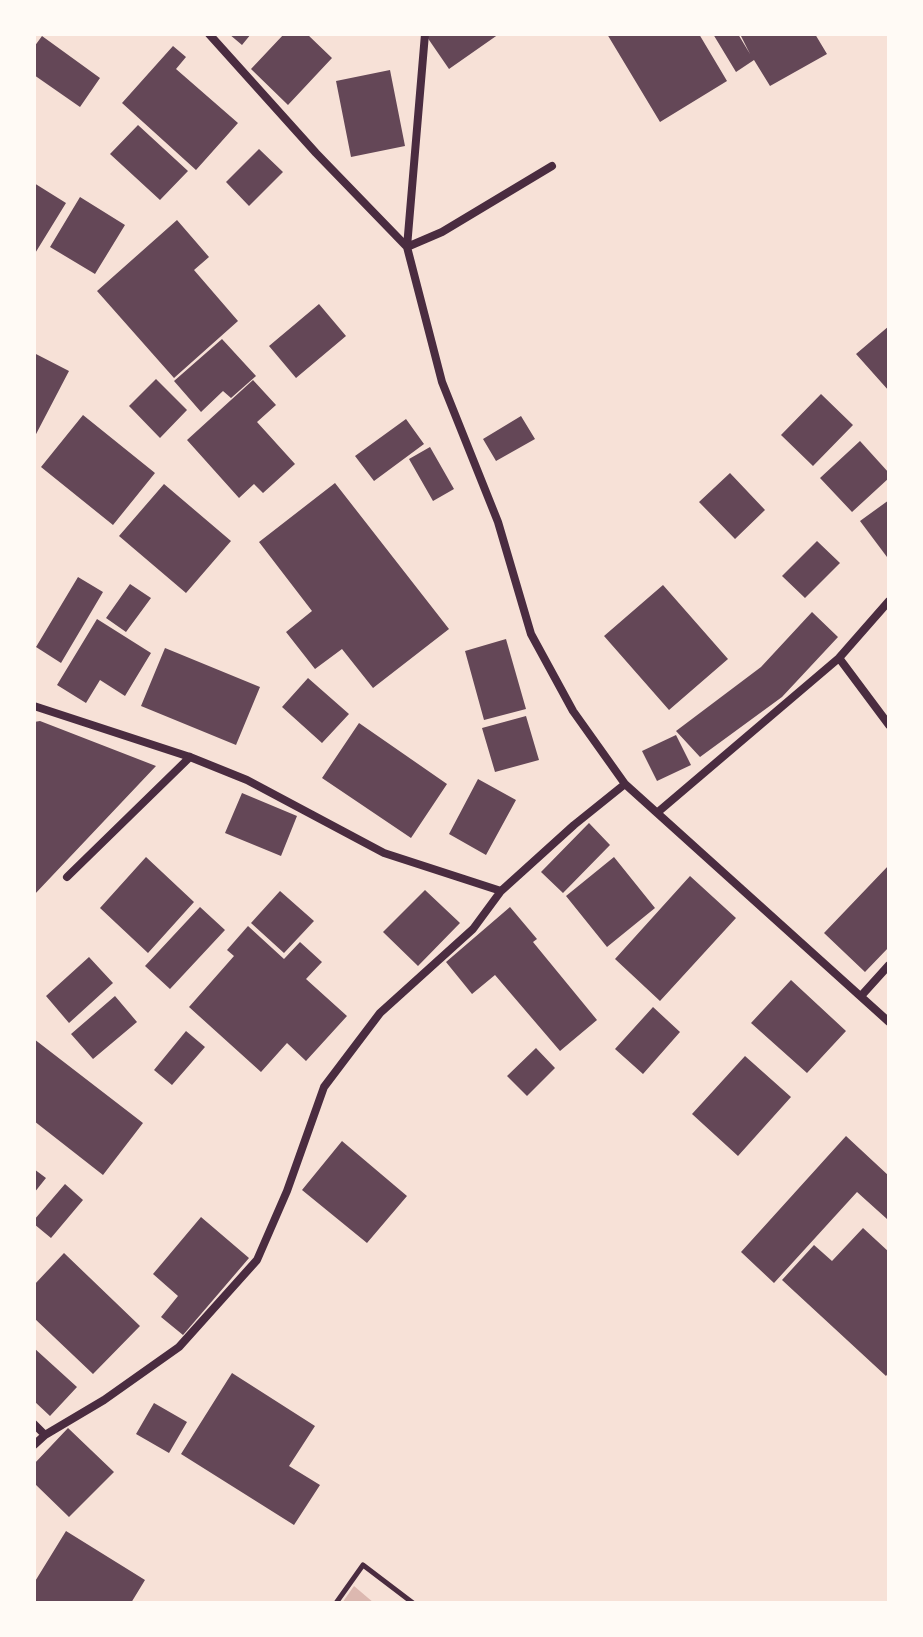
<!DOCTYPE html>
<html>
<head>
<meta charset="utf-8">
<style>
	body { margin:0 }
	#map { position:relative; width:923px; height:1637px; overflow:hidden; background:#f7e1d7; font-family:"Sofia Sans Condensed",sans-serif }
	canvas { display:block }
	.frame { position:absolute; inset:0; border:36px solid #fffaf5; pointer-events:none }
</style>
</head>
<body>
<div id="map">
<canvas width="923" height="1637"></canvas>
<div class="frame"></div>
</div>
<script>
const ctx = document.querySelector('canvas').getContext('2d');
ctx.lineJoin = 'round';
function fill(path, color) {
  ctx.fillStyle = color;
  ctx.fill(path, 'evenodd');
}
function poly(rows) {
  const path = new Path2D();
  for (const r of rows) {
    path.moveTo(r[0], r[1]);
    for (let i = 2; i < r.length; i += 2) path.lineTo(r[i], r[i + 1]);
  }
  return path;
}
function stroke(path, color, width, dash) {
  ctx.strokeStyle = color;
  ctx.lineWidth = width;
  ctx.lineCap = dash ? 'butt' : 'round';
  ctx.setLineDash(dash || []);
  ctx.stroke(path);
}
fill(poly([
	[354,1586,374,1603,342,1603]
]), '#dcb8b0');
fill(poly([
	[229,34,251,34,242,45],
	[284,34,307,34,332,58,288,105,251,69],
	[431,34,499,34,449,69,427,37],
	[607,34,699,34,727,81,660,122],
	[713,34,738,34,750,54,740,34,815,34,827,54,770,86,754,60,736,72],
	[42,36,100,78,80,107,34,75,34,47],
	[173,46,186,57,176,69,238,123,196,170,122,103],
	[390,70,405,146,351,157,336,81],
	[138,125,188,171,160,200,110,154],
	[259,149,283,172,249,206,226,182],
	[34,183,66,203,34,255],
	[80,197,125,225,95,274,50,247],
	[177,220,209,257,194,270,238,321,174,378,97,291],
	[319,304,346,336,296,378,269,346],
	[889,326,889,391,856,354],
	[222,339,256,376,231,398,223,391,201,412,174,381],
	[34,353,69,371,34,438],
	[156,379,187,410,160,438,129,406],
	[253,380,276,405,257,422,295,464,263,493,254,484,239,498,187,440],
	[821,394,853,425,813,466,781,435],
	[83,415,155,473,113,525,41,467],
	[521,416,535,439,496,461,483,439],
	[406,419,424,444,374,481,355,456],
	[860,441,889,473,889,478,852,512,820,478],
	[430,447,454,489,433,501,409,459],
	[730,473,765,510,735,539,699,502],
	[335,483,449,629,373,688,342,649,315,669,286,632,312,611,259,542],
	[164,484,231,541,186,593,119,536],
	[889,500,889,556,887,557,860,521],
	[817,541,840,563,805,598,782,576],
	[78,577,103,592,61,663,36,647],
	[130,584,151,598,126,632,106,618],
	[663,585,728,659,669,710,604,636],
	[812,612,838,637,782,697,700,757,676,731,761,667],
	[97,619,151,653,125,696,100,680,86,703,57,685],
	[506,639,526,709,484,720,465,651],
	[165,648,260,687,236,745,141,706],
	[308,678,349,714,322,743,282,707],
	[526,716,539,760,495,772,482,728],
	[40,721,156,766,34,895,34,722],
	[359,723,447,784,411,838,322,778],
	[676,735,691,765,657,781,642,751],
	[478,779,516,800,486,855,449,834],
	[242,793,297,816,281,856,225,833],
	[589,823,610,845,563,893,541,872],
	[146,857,194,902,148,953,100,908],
	[614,857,655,908,607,947,566,896],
	[889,865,889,947,865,972,824,933],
	[690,876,736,918,660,1001,615,959],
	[425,890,460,923,418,966,383,932],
	[280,891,314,921,284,953,251,923],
	[200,907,225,930,170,989,145,966],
	[510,907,537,939,533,942,597,1020,560,1051,495,975,472,994,446,962],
	[248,926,284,959,300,942,322,962,306,979,347,1016,306,1061,287,1043,261,1072,189,1007,234,956,227,950],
	[89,957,113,983,69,1023,46,996],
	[791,980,846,1031,807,1073,751,1023],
	[115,996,137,1022,93,1059,71,1034],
	[653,1007,680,1032,643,1074,615,1049],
	[186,1031,205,1047,172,1085,154,1070],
	[34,1039,143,1123,103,1175,34,1121],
	[536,1048,555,1068,527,1096,507,1076],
	[745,1056,791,1097,738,1156,692,1114],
	[846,1136,889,1176,889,1217,887,1219,857,1192,774,1283,741,1252],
	[342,1141,407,1196,367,1243,302,1190],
	[34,1169,46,1178,34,1193],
	[65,1184,83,1200,51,1238,34,1224,34,1220],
	[201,1217,249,1258,183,1335,161,1317,178,1296,153,1274],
	[863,1228,889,1252,889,1372,886,1376,782,1280,814,1245,832,1261],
	[64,1253,140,1326,93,1374,34,1318,34,1285],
	[34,1348,77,1387,50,1416,34,1401],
	[232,1373,315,1426,289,1466,320,1485,294,1525,181,1454],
	[154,1403,187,1422,169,1453,136,1434],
	[68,1428,114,1472,69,1517,34,1483,34,1464],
	[66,1531,145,1580,131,1603,34,1603,34,1583]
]), '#644757');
stroke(poly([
	[336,1603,363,1565,413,1603]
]), '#4a2c40', 5);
stroke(poly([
	[209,34,316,153,407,247],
	[425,34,407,247,442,382,498,522,531,634,573,711,625,784,889,1022],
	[407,247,442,232,552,166],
	[839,658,889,725],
	[34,706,190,757,247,780,384,853,501,891,574,825,625,784],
	[658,812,839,658,889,601],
	[67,877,190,757],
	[861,996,889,965],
	[34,1424,45,1435],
	[34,1445,45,1435,104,1400,179,1347,257,1260,287,1191,324,1087,380,1013,473,929,501,891]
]), '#4a2c40', 8);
</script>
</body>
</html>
